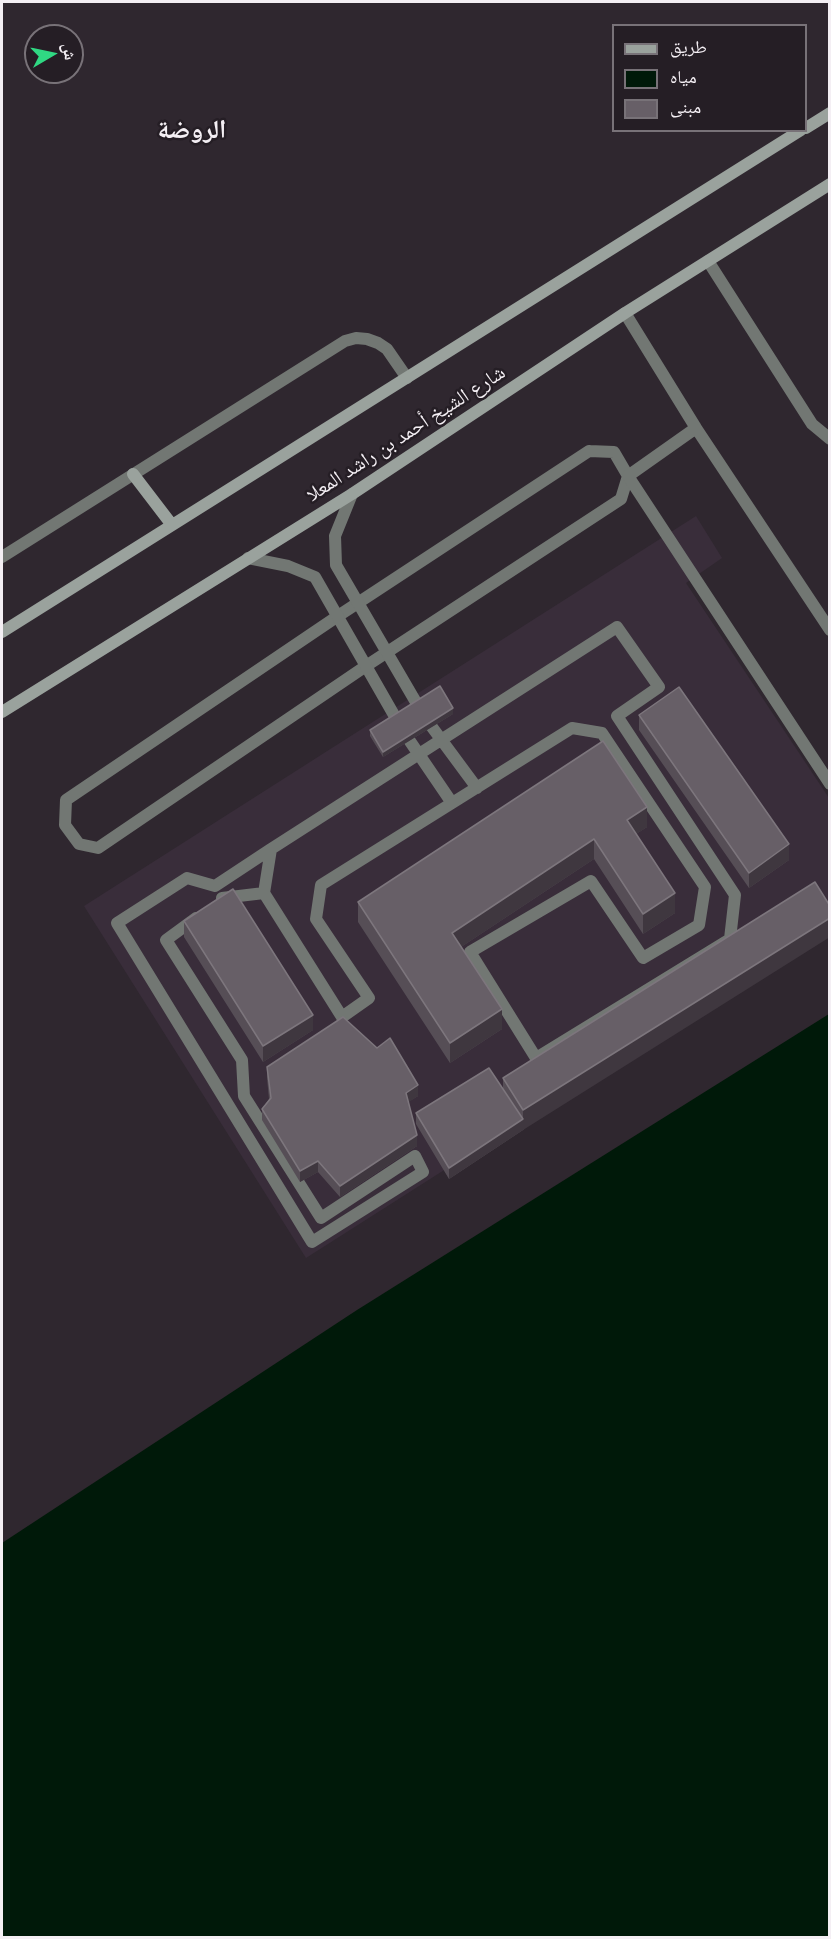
<!DOCTYPE html>
<html>
<head>
<meta charset="utf-8">
<style>
	body { margin:0 }
	#map { position:relative; width:831px; height:1939px; overflow:hidden; background:#2f272f; font-family:"Noto Serif","Noto Naskh Arabic",serif }
	canvas { display:block }
	.frame { position:absolute; inset:0; border:3px solid #f4eff4; pointer-events:none }
	.legend { position:absolute; left:612px; top:24px; width:195px; height:108px; box-sizing:border-box; background:#251e25; border:2px solid #787278; margin:0; padding:8px 10px; list-style:none; font-size:18px; color:#f4eff4 }
	.legend li { display:flex; align-items:center; gap:12px; height:30px }
	.legend b { width:30px; border:2px solid #787278 }
	.north { position:absolute; left:24px; top:24px; width:60px; height:60px; box-sizing:border-box; background:#251e25; border:2px solid #787278; border-radius:50%; rotate:81deg; font-size:16px; font-weight:700; line-height:24px; text-align:center; color:#f4eff4 }
	.north::after { content:''; display:block; margin:auto; width:21px; height:27px; background:#30d883; clip-path:polygon(50% 0,100% 100%,50% 72%,0 100%) }
</style>
</head>
<body>
<div id="map">
<canvas width="831" height="1939"></canvas>
<div class="frame"></div>
<ul class="legend">
<li><b style="height:8px;background:#9aa29d"></b>طريق</li>
<li><b style="height:16px;background:#001909"></b>مياه</li>
<li><b style="height:16px;background:#675f67"></b>مبنى</li>
</ul>
<div class="north">ش</div>
</div>
<script>
const ctx = document.querySelector('canvas').getContext('2d');
ctx.lineJoin = 'round';
function fill(path, color) {
  ctx.fillStyle = color;
  ctx.fill(path, 'evenodd');
}
function poly(rows) {
  const path = new Path2D();
  for (const r of rows) {
    path.moveTo(r[0], r[1]);
    for (let i = 2; i < r.length; i += 2) path.lineTo(r[i], r[i + 1]);
  }
  return path;
}
function stroke(path, color, width, dash) {
  ctx.strokeStyle = color;
  ctx.lineWidth = width;
  ctx.lineCap = dash ? 'butt' : 'round';
  ctx.setLineDash(dash || []);
  ctx.stroke(path);
}
function write(font, color, halo, rows, align = 'center') {
  ctx.font = font + ' "Noto Serif","Noto Naskh Arabic",serif';
  ctx.lineWidth = 5;
  ctx.setLineDash([]);
  ctx.textBaseline = 'middle';
  ctx.strokeStyle = halo;
  ctx.fillStyle = color;
  for (const [text, x, y, turn = 0] of rows) {
    ctx.save();
    ctx.translate(x, y);
    ctx.rotate((+turn || 0) * Math.PI / 180);
    ctx.textAlign = isNaN(turn) ? turn : align;
    if (halo) ctx.strokeText(text, 0, 0);
    ctx.fillText(text, 0, 0);
    ctx.restore();
  }
}
fill(poly([
	[696,516,722,558,686,583,829,798,829,925,306,1258,84,906]
]), '#392d3a');
fill(poly([
	[829,1014,829,1937,2,1937,2,1543,357,1310]
]), '#001909');
stroke(poly([
	[708,261,812,424,830,439],
	[589,451,614,452,628,476,621,499,366,666,98,848,79,844,65,825,66,800,338,616,589,451],
	[2,557,345,341,356,338,367,339,378,343,387,349,407,378],
	[617,627,659,687,617,716,735,895,730,939,536,1058,470,952,591,881,643,958,699,925,705,887,602,733,572,728,321,885,316,919,369,998,342,1017,264,893,271,849,617,627],
	[426,719,477,788],
	[403,731,452,803],
	[222,898,264,893],
	[196,918,166,940,242,1060,244,1096,321,1218,415,1156,423,1172,312,1242,117,923,187,878,215,886,271,849]
]), '#727773', 12);
stroke(poly([
	[625,313,696,428,830,630],
	[696,428,628,476,830,784],
	[352,494,335,536,336,565,424,716],
	[248,558,288,566,315,577,402,729]
]), '#727773', 12);
stroke(poly([
	[806,128,830,113],
	[133,474,172,525],
	[2,632,801,130],
	[2,712,352,494,625,313,830,184]
]), '#9aa29d', 12);
fill(poly([
	[453,714,383,757,370,736,370,730],
	[639,715,789,860,749,888,639,730],
	[603,741,647,827,636,834,675,913,643,934,594,859,461,947,502,1029,450,1063,358,922,358,902],
	[815,882,523,1130,449,1179,416,1124,416,1113,503,1090,503,1078],
	[184,921,313,1030,263,1062,184,937],
	[267,1067,418,1096,408,1102,417,1146,340,1197,318,1172,300,1182,262,1120,262,1109,269,1099,267,1078]
]), '#564e56');
fill(poly([
	[453,708,453,714,383,757,383,752],
	[647,807,647,827,627,840,627,820],
	[594,839,594,859,452,953,452,933],
	[789,844,789,860,749,888,749,873],
	[675,893,675,913,643,934,643,914],
	[830,918,830,937,523,1130,449,1179,449,1168,523,1119,523,1110],
	[502,1009,502,1029,450,1063,450,1043],
	[313,1015,313,1030,263,1062,263,1046],
	[418,1085,418,1096,406,1104,406,1093],
	[417,1135,417,1146,340,1197,340,1186],
	[318,1161,318,1172,300,1182,300,1171]
]), '#3f373f');
const building = poly([
	[440,686,453,708,383,752,370,730,440,686],
	[679,687,789,844,749,873,639,715,679,687],
	[603,741,647,807,627,820,675,893,643,914,594,839,452,933,502,1009,450,1043,358,902,603,741],
	[815,882,830,906,830,918,523,1110,503,1078,815,882],
	[233,889,313,1015,263,1046,184,921,233,889],
	[343,1017,377,1048,390,1038,418,1085,406,1093,417,1135,340,1186,318,1161,300,1171,262,1109,271,1098,267,1067,343,1017],
	[489,1068,523,1119,449,1168,416,1113,489,1068]
]);
fill(building, '#675f67');
stroke(building, '#7d767d', 1.5);
write('20px', '#f4eff4', '#251e25', [
	["شارع الشيخ أحمد بن راشد المعلا",406,434,-33]
]);
write('bold 26px', '#f4eff4', '#251e25', [
	["الروضة",192,131]
]);
</script>
</body>
</html>
